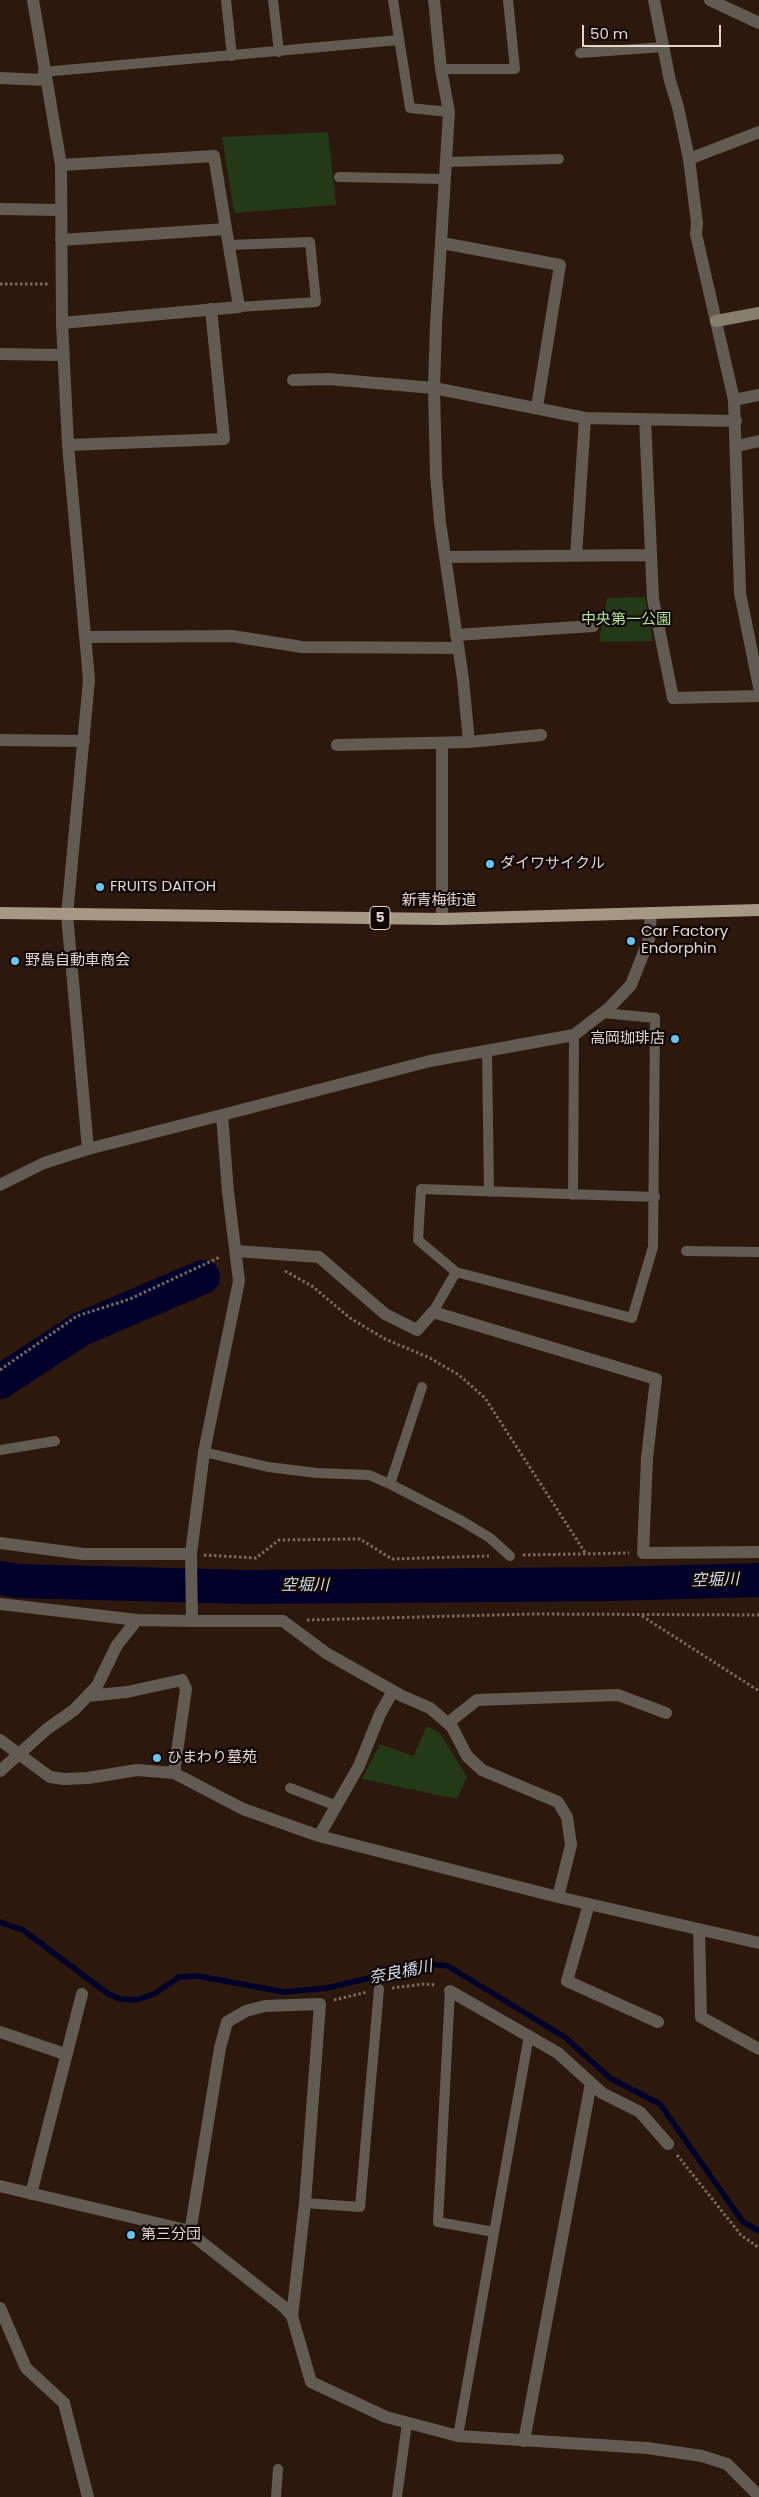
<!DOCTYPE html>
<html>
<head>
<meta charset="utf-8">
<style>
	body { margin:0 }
	#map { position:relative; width:759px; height:2497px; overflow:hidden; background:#2d180e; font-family:Poppins,sans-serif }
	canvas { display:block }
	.scale { position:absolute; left:582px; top:25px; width:139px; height:22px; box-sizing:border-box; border:2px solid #e4d5ce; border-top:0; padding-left:6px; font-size:15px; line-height:18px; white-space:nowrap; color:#e4d5ce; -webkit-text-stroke:4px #0f0603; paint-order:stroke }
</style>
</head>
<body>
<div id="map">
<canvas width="759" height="2497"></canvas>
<div class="scale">50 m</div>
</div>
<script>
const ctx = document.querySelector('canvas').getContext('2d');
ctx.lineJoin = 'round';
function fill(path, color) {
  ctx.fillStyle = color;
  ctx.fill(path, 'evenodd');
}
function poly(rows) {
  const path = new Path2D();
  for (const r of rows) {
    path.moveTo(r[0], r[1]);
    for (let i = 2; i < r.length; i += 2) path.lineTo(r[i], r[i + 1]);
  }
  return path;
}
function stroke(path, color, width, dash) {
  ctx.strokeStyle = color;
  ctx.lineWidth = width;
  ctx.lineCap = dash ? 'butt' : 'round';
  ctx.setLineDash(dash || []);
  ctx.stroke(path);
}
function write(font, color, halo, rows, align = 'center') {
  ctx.font = font + ' Poppins,"Noto Sans JP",sans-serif';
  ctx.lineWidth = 4.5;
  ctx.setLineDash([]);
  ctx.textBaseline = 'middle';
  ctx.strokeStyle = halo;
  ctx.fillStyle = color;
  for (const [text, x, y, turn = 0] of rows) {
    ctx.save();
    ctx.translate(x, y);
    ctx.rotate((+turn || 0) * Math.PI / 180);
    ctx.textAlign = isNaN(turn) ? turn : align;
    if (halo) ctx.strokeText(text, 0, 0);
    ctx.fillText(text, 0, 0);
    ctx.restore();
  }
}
fill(poly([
	[328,132,336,205,234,213,222,137],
	[645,597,653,641,599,642,607,598],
	[427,1726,439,1732,467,1777,457,1799,362,1779,380,1744,413,1756]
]), '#243915');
stroke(poly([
	[0,1922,23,1930,107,1993,120,1999,137,2000,154,1994,179,1977,198,1976,284,1992,327,1988,429,1964,448,1966,566,2038,610,2078,660,2104,743,2222,759,2231]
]), '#00002a', 5.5);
stroke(poly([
	[0,1382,81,1329,203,1277],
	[0,1578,19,1581,248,1587,610,1584,759,1580]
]), '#00002a', 34);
stroke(poly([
	[0,284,48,284],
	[285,1271,312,1286,350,1318,385,1339,430,1358,459,1375,485,1398,586,1554],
	[0,1370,77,1316,130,1299,220,1257],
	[204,1555,256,1558,279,1540,360,1539,392,1559,489,1556],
	[523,1555,629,1553],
	[642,1616,759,1691],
	[307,1620,532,1614,759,1615],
	[392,1988,424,1984,436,1985],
	[334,2000,367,1992],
	[677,2155,741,2235,759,2248]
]), '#7b6960', 3, [2.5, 2.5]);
stroke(poly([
	[226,0,232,56],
	[273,0,279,52],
	[393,0,410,108,449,112],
	[580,53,663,47],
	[441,69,515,69,508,0],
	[43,72,399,40],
	[446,162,559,159],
	[339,177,445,179],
	[229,245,310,242,316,302,239,307],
	[487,1052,489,1192],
	[573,1195,574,1035],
	[686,1251,759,1252],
	[456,1272,632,1318,653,1247,655,1018,603,1013],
	[433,1312,456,1272,418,1240,421,1189,655,1197],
	[0,1450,55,1441],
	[204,1452,268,1467,317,1473,369,1475,390,1484,462,1521,490,1538,510,1556],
	[390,1484,422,1387],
	[290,1788,337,1806],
	[450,1991,438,2222,494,2232],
	[305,2203,360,2207,379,1989],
	[458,2436,529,2035],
	[276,2497,278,2469],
	[397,2497,407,2423]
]), '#615b51', 10);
stroke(poly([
	[33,0,61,165,62,323,68,445,89,680,67,915,88,1149],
	[654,0,670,81,678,107,689,159,697,223,696,234,734,400,740,593,759,687],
	[710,0,759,23],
	[0,78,45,80],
	[689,159,759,132],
	[61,165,214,156,239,307,62,323],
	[0,209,60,210],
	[61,240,226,229],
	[442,243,560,265,537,407],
	[0,354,64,355],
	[293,380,329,379,434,388,585,418,736,421],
	[734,400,759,395],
	[645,419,653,599,673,698,759,696],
	[68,445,224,439,211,309],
	[737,446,759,441],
	[576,556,585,418],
	[446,557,650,555],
	[456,635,593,626],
	[87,637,232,636,302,647,458,648],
	[0,740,84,741],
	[469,742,541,735],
	[337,745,469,742,463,679,440,522,436,474,434,388,436,324,449,112,441,69,434,0],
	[442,919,442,744],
	[222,1115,430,1061,574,1035,609,1008,631,985,649,939,651,913],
	[0,1185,44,1163,88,1149,222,1115,228,1192,239,1281,204,1452,191,1554,192,1621,283,1621,326,1653,402,1696,430,1708,452,1727,467,1756,482,1770,558,1802,567,1817,571,1845,558,1897,759,1943],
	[236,1251,319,1257,385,1314,417,1330,433,1312,656,1379,647,1458,643,1553,759,1552],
	[0,1543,83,1554,191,1554],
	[0,1604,137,1620,192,1621],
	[87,1696,127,1692,182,1680,186,1689,174,1773],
	[448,1723,477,1700,618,1695,666,1713],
	[0,1740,50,1777,64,1779,88,1778,137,1770,174,1773,243,1809,319,1836,558,1897],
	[0,1771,47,1729,74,1710,97,1686,117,1645,137,1620],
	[319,1836,359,1766,380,1714,393,1691],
	[589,1904,567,1981,658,2022],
	[699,1929,701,2017,759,2049],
	[450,1991,558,2053,602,2093,640,2112,668,2144],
	[0,2032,65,2054],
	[0,2186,186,2230,284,2307,292,2316,311,2382,386,2417,458,2436,647,2448,702,2456,727,2464,759,2496],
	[31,2194,82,1994],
	[190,2233,220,2048,227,2022,246,2011,265,2006,320,2004,305,2203,292,2316],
	[0,2308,26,2368,64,2403,88,2497],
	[524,2441,591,2083]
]), '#615b51', 12);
stroke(poly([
	[716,321,759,313]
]), '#877e6e', 12);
stroke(poly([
	[0,913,442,919,759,910]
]), '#a59984', 12);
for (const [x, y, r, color] of [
	[490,864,5,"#69c3f1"],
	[100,887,5,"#69c3f1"],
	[631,941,5,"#69c3f1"],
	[15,961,5,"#69c3f1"],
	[675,1039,5,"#69c3f1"],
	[157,1758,5,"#69c3f1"],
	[131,2235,5,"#69c3f1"]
]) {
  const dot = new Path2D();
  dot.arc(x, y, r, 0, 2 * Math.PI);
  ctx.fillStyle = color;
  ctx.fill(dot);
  stroke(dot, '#0f0603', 2);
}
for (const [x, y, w] of [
	[380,918,20]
]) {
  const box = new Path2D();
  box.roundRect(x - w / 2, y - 11.5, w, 23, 4);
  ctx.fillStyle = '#0f0603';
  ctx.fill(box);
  stroke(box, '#e4d5ce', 1);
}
write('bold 14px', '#e4d5ce', null, [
	["5",380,918]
]);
write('15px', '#b2e690', '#0f0603', [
	["中央第一公園",626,620]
]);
write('15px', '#e4d5ce', '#0f0603', [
	["ダイワサイクル",500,864],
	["FRUITS DAITOH",110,887],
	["Car Factory",641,932],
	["Endorphin",641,949],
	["野島自動車商会",25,961],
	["高岡珈琲店",665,1039,"right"],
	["ひまわり墓苑",167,1758],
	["第三分団",141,2235]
], 'left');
write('15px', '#e4d5ce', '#0f0603', [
	["新青梅街道",439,901]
]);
write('italic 16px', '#d6dff0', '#0f0603', [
	["空堀川",715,1581,-2],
	["空堀川",305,1586],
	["奈良橋川",401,1973,-11]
]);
</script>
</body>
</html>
